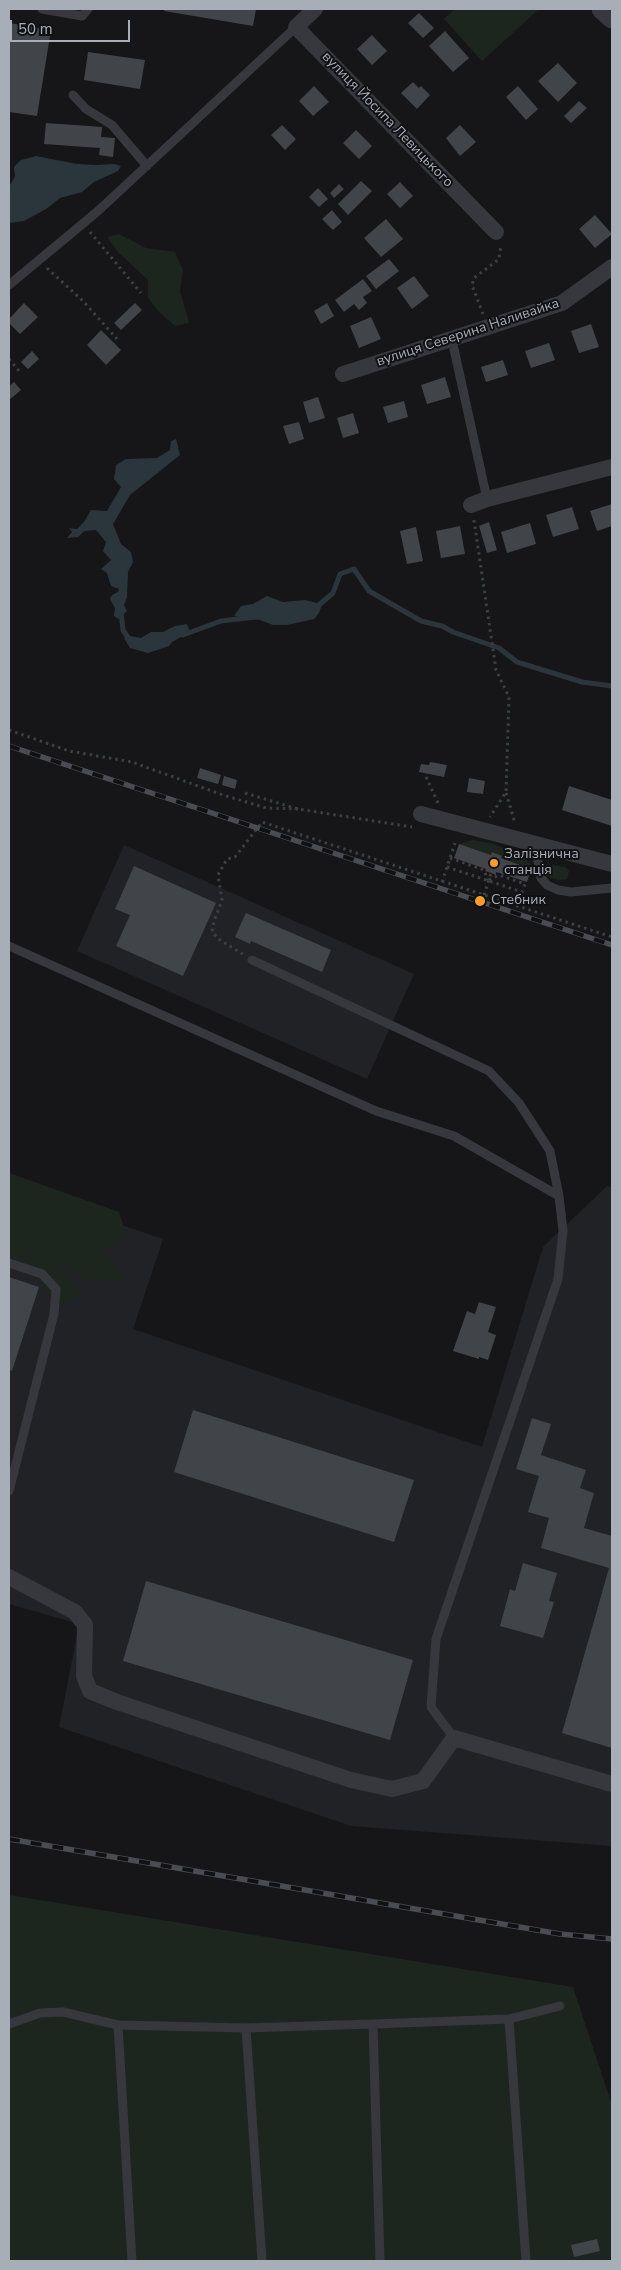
<!DOCTYPE html>
<html>
<head>
<meta charset="utf-8">
<style>
	body { margin:0 }
	#map { position:relative; width:621px; height:2270px; overflow:hidden; background:#161618; font-family:"Nunito Sans",sans-serif }
	canvas { display:block }
	.frame { position:absolute; inset:0; border:10px solid #a7aeb8; pointer-events:none }
	.scale { position:absolute; left:10px; top:20px; width:120px; height:22px; box-sizing:border-box; border:2px solid #a7aeb8; border-top:0; padding-left:6px; font-size:15px; line-height:18px; white-space:nowrap; color:#a7aeb8; -webkit-text-stroke:4px #111113; paint-order:stroke }
</style>
</head>
<body>
<div id="map">
<canvas width="621" height="2270"></canvas>
<div class="frame"></div>
<div class="scale">50 m</div>
</div>
<script>
const ctx = document.querySelector('canvas').getContext('2d');
ctx.lineJoin = 'round';
function fill(path, color) {
  ctx.fillStyle = color;
  ctx.fill(path, 'evenodd');
}
function poly(rows) {
  const path = new Path2D();
  for (const r of rows) {
    path.moveTo(r[0], r[1]);
    for (let i = 2; i < r.length; i += 2) path.lineTo(r[i], r[i + 1]);
  }
  return path;
}
function stroke(path, color, width, dash) {
  ctx.strokeStyle = color;
  ctx.lineWidth = width;
  ctx.lineCap = dash ? 'butt' : 'round';
  ctx.setLineDash(dash || []);
  ctx.stroke(path);
}
function write(font, color, halo, rows, align = 'center') {
  ctx.font = font + ' "Nunito Sans",sans-serif';
  ctx.lineWidth = 4;
  ctx.setLineDash([]);
  ctx.textBaseline = 'middle';
  ctx.strokeStyle = halo;
  ctx.fillStyle = color;
  for (const [text, x, y, turn = 0] of rows) {
    ctx.save();
    ctx.translate(x, y);
    ctx.rotate((+turn || 0) * Math.PI / 180);
    ctx.textAlign = isNaN(turn) ? turn : align;
    if (halo) ctx.strokeText(text, 0, 0);
    ctx.fillText(text, 0, 0);
    ctx.restore();
  }
}
fill(poly([
	[124,845,414,974,367,1079,77,951],
	[607,1186,612,1187,612,1846,351,1826,59,1727,79,1624,9,1604,9,1187,163,1239,133,1329,482,1447,543,1247]
]), '#212225');
fill(poly([
	[455,9,539,9,482,61,444,19],
	[119,234,146,248,175,252,183,270,180,291,189,323,175,326,159,312,148,298,148,280,118,252,107,237],
	[473,840,490,843,510,850,523,857,530,863,532,869,502,858,502,856,492,852,491,855,459,844],
	[553,865,565,867,569,871,567,879,559,880,548,877,547,870],
	[9,1173,119,1212,127,1237,102,1252,127,1278,116,1283,87,1279,60,1262,82,1293,56,1305,28,1264,9,1260],
	[9,1895,573,1987,612,2105,612,2261,9,2261]
]), '#1d261e');
fill(poly([
	[36,156,77,164,96,165,114,164,121,166,118,171,94,182,82,192,60,198,46,209,24,221,9,223,9,187,15,176,14,167,21,160],
	[176,439,180,455,130,495,113,524,121,544,131,552,133,562,128,572,127,597,124,605,127,611,118,619,114,616,115,608,110,599,112,595,118,592,119,589,111,586,107,573,101,569,111,560,103,551,106,542,96,530,84,531,78,537,67,538,72,532,69,528,77,529,84,522,91,510,107,511,121,487,114,479,116,465,126,459,157,458,170,450,171,441],
	[267,596,283,602,305,600,317,603,323,601,319,613,314,619,287,625,273,625,260,620,234,616,241,606,253,604],
	[187,624,190,632,172,642,169,646,148,653,130,648,124,638,130,636,141,638,151,632,163,632,175,626]
]), '#2b363c');
stroke(poly([
	[319,605,333,593,340,574,354,569,369,591,421,621,442,626,453,632,499,648,517,662,582,682,612,686],
	[121,611,123,630,131,642],
	[183,635,221,621,256,617]
]), '#2b363c', 5);
fill(poly([
	[164,9,256,9,253,26,164,11],
	[419,13,434,28,423,38,408,23],
	[9,23,51,30,37,116,9,112],
	[445,31,469,58,453,72,429,46],
	[372,35,387,51,372,65,357,49],
	[88,52,145,60,140,89,84,80],
	[558,63,577,83,558,102,538,81],
	[413,82,419,88,421,86,430,95,417,109,401,93],
	[314,86,329,102,313,116,299,101],
	[518,86,538,109,526,120,506,97],
	[579,101,587,108,571,123,564,116],
	[46,123,102,127,101,137,115,138,113,157,99,155,100,148,44,144],
	[282,125,296,139,285,150,271,135],
	[460,125,476,142,460,156,446,138],
	[356,130,372,146,359,159,343,143],
	[361,181,372,191,348,215,338,204],
	[400,182,413,196,400,208,387,194],
	[339,184,344,189,334,198,330,193],
	[318,188,328,199,319,207,309,197],
	[332,210,342,222,333,230,322,219],
	[595,215,612,234,595,248,579,229],
	[386,219,403,239,381,257,364,238],
	[389,259,399,271,376,289,366,276],
	[414,276,429,296,412,309,397,288],
	[363,279,372,291,363,297,367,303,359,310,354,304,344,312,335,300],
	[24,303,38,317,20,334,9,323,9,319],
	[135,303,142,310,121,330,114,323],
	[327,303,334,316,321,324,314,311],
	[371,317,381,339,359,348,350,326],
	[591,324,599,347,579,353,571,331],
	[101,330,121,350,106,365,87,345],
	[549,343,555,360,531,368,525,351],
	[32,351,39,359,28,369,21,362],
	[503,360,508,375,486,382,481,367],
	[445,377,451,397,427,404,421,385],
	[14,382,21,390,9,400,9,386],
	[318,397,325,418,309,423,303,402],
	[404,401,408,417,388,423,383,407],
	[353,413,359,433,343,438,337,418],
	[299,422,304,439,289,444,283,426],
	[612,504,612,526,597,531,590,511],
	[572,507,579,529,553,537,546,515],
	[489,522,497,550,487,553,479,526],
	[530,523,536,544,507,553,501,532],
	[460,526,465,554,441,558,436,531],
	[416,527,423,561,407,564,400,531],
	[430,762,447,765,444,777,419,772,421,764,429,765],
	[200,768,221,775,218,784,197,778],
	[224,776,237,780,235,789,222,785],
	[469,778,485,781,483,794,467,792],
	[569,786,612,800,612,826,562,810],
	[459,844,491,855,492,852,502,856,501,858,531,869,527,882,496,872,496,875,491,873,485,871,486,869,454,858],
	[134,866,216,903,183,976,116,946,130,915,115,909],
	[246,913,331,950,322,972,251,941,250,944,235,937],
	[9,1277,39,1287,12,1371,9,1370],
	[479,1302,496,1307,488,1332,496,1335,488,1360,479,1357,479,1359,453,1351,467,1311,475,1314],
	[193,1410,414,1480,394,1542,174,1472],
	[532,1418,551,1424,541,1455,586,1470,580,1488,594,1493,584,1528,612,1536,612,1748,562,1733,609,1568,541,1548,549,1518,528,1512,539,1476,516,1469],
	[523,1563,557,1573,549,1601,554,1602,543,1638,500,1626,510,1589,515,1591],
	[146,1581,413,1660,390,1740,123,1661],
	[597,2239,600,2251,574,2257,571,2245]
]), '#414448');
stroke(poly([
	[90,232,141,293],
	[47,268,83,301,117,339],
	[483,314,472,285,474,278,499,259,501,245],
	[9,359,19,371],
	[474,520,496,670,509,697,506,792,490,817],
	[9,730,69,751,132,762,220,794,266,808,298,809],
	[426,777,438,803],
	[245,793,298,809,412,827],
	[506,793,515,823],
	[450,858,484,870,488,880],
	[447,867,522,892],
	[489,880,499,875,525,884,517,906],
	[442,882,455,843],
	[484,895,491,873],
	[243,954,221,941,212,932,214,921,222,900,218,875,227,859,235,857,262,822,612,937]
]), '#3c3f44', 3, [2.5, 4]);
stroke(poly([
	[42,9,82,16,88,9],
	[73,95,86,109,112,125,147,166],
	[9,285,98,211,296,27],
	[452,340,487,499],
	[535,845,541,878,547,885,558,890,571,892,612,888],
	[9,946,376,1111,454,1136,559,1196,563,1231,558,1279,436,1639,431,1707,454,1738],
	[252,960,489,1071,519,1103,550,1151,559,1196],
	[9,1263,42,1274,56,1289,54,1314,9,1491],
	[509,2019,526,2261],
	[9,2024,40,2013,63,2012,118,2025,246,2028,373,2024,509,2019,560,2006],
	[373,2024,380,2261],
	[118,2025,132,2261],
	[246,2028,262,2261]
]), '#36383d', 9);
stroke(poly([
	[315,9,296,27,496,232],
	[343,374,562,303,612,267],
	[471,505,487,499,612,467],
	[421,814,612,864],
	[9,1577,75,1612,85,1625,84,1676,90,1691,117,1702,351,1780,392,1789,423,1781,454,1738,612,1784]
]), '#36383d', 16);
stroke(poly([
	[602,9,612,18]
]), '#36383d', 21);
const rail = poly([
	[9,746,612,945],
	[9,1839,560,1934,612,1939]
]);
stroke(rail, '#494c52', 5.5);
stroke(rail, '#111113', 4, [11]);
for (const [x, y, r, color] of [
	[494,863,5,"#f99d2c"],
	[480,901,6,"#f99d2c"]
]) {
  const dot = new Path2D();
  dot.arc(x, y, r, 0, 2 * Math.PI);
  ctx.fillStyle = color;
  ctx.fill(dot);
  stroke(dot, '#111113', 2);
}
write('14px', '#a7aeb8', '#111113', [
	["вулиця Йосипа Левицького",387,120,46],
	["вулиця Северина Наливайка",468,333,-18]
]);
write('14px', '#a7aeb8', '#111113', [
	["Залізнична",504,855],
	["станція",504,871],
	["Стебник",491,901]
], 'left');
</script>
</body>
</html>
